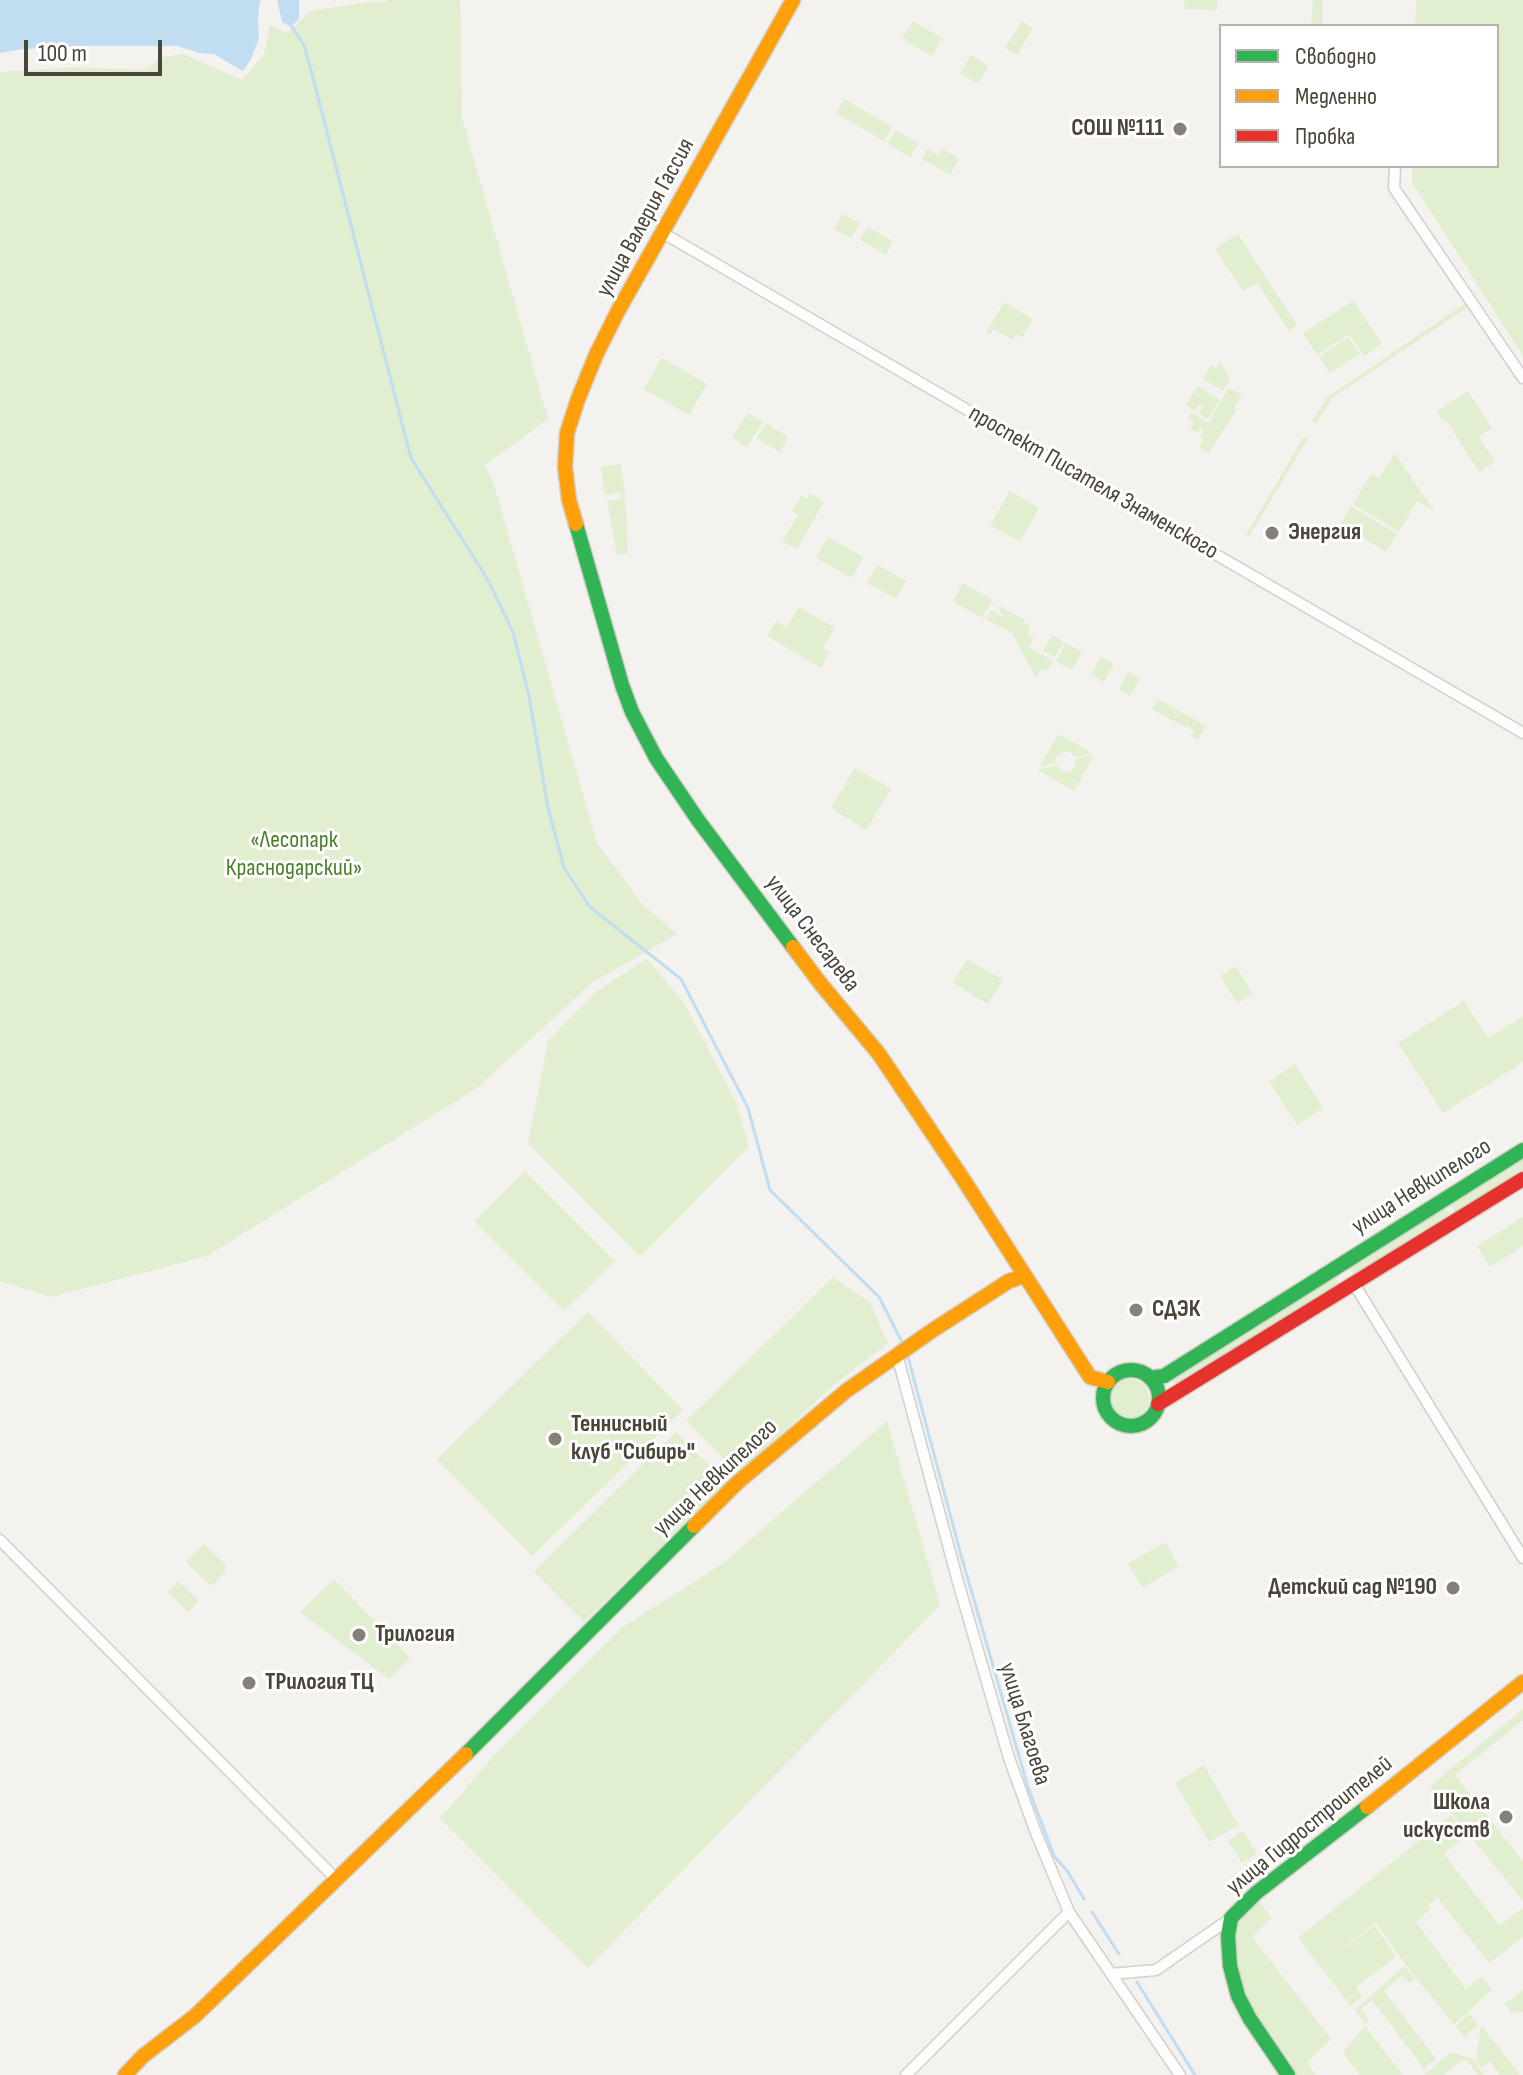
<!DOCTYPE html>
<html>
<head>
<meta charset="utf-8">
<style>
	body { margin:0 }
	#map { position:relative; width:1523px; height:2075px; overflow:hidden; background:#f4f2ee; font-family:"Sofia Sans Condensed",sans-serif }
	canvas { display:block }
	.legend { position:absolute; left:1219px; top:24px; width:280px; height:144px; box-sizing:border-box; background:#fff; border:2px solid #b7b4b0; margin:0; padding:10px 14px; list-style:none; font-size:24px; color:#4b4439 }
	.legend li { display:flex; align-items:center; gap:16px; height:40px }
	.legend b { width:40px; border:2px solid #b7b4b0 }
	.scale { position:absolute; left:24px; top:40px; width:138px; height:36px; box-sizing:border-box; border:4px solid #4b4439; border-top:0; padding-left:10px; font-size:24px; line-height:28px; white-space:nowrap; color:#4b4439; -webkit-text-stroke:6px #fff; paint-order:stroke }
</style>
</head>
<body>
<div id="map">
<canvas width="1523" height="2075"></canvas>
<ul class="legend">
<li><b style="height:10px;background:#30b455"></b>Свободно</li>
<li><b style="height:10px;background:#ff9f0a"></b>Медленно</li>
<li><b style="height:10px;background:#e5322d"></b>Пробка</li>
</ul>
<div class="scale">100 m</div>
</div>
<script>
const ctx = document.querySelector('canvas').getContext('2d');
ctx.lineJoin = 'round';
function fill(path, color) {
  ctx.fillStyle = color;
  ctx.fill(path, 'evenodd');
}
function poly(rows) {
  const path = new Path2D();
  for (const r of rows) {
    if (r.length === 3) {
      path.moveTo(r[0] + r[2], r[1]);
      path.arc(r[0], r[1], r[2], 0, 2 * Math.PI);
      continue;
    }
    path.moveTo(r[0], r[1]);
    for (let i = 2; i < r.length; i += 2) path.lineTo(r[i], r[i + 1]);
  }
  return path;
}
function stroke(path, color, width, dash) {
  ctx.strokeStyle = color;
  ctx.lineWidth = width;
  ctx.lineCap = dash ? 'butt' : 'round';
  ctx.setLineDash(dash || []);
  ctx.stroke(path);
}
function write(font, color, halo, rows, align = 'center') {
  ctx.font = font + ' "Sofia Sans Condensed",sans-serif';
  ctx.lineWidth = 6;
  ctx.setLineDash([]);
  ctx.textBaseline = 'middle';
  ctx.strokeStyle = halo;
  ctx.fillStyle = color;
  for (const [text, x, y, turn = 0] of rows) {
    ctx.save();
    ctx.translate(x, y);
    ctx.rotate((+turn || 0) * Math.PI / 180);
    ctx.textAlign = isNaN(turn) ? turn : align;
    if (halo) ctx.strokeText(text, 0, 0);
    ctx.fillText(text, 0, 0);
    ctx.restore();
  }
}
fill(poly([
	[386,0,460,0,462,118,548,419,485,465,494,485,597,843,643,905,677,934,593,982,477,1088,207,1256,51,1297,0,1281,0,72,77,67,143,70,164,57,183,54,242,80,264,54,270,25,287,33,311,11,368,2,386,2],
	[1185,0,1217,0,1217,10,1184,9],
	[1313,0,1322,0,1322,26,1311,26],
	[1416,0,1523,0,1523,356,1412,182,1412,166,1497,166,1497,26,1415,26],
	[913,21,942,38,932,56,902,39],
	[1022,21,1033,28,1017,55,1005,48],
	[971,55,989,66,978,84,960,73],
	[844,99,892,127,884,141,836,113],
	[896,130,918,143,910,157,888,144],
	[927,149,939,155,943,149,959,159,950,175,922,159],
	[843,214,860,223,851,238,834,229],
	[867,227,893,241,886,255,860,240],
	[1238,234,1297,325,1289,331,1257,283,1243,291,1215,249],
	[1353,301,1382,344,1364,356,1349,334,1317,355,1303,333],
	[1004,302,1033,319,1022,338,1016,334,1013,340,994,329,990,335,986,333],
	[1466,303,1468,307,1332,398,1316,424,1312,421,1327,397],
	[1348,337,1360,354,1330,373,1319,357],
	[662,358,707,384,689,415,644,389],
	[1220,362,1230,379,1223,391,1203,379,1211,365,1216,368],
	[1198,386,1220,400,1208,419,1199,413,1203,406,1199,404,1195,411,1186,405],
	[1229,388,1242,395,1234,408,1236,410,1209,453,1199,447,1204,439,1200,436,1204,428,1201,427,1198,433,1190,428,1194,422,1188,418,1191,413,1208,423],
	[1468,391,1492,428,1479,437,1495,462,1479,472,1446,420,1443,421,1437,411],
	[748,413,763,422,747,447,732,438],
	[766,423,788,437,780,452,757,438],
	[1304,436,1308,438,1249,537,1246,535],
	[1395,453,1434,511,1417,501,1399,532,1353,504,1371,474,1379,478],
	[621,464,625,492,628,553,617,555,607,501,621,499,621,493,605,495,601,467],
	[1010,491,1039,508,1020,542,990,525],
	[810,493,824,502,797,549,782,541,798,515,792,511,801,496,807,499],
	[1351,506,1397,534,1386,552,1341,524],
	[828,537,863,557,852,578,816,558],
	[877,565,906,581,896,599,867,583],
	[963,583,992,600,982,618,953,601],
	[997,605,1025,620,1024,622,1030,626,1027,633,1034,638,1029,647,1053,661,1047,671,1042,668,1036,678,1012,633,985,619,991,610,1003,617],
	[799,607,835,628,823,648,830,652,821,668,767,636,776,621,787,627],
	[1052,635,1064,642,1055,657,1043,651],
	[1066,643,1082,652,1072,670,1056,661],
	[1101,657,1114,664,1104,682,1091,674],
	[1128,672,1140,679,1130,696,1119,690],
	[1158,699,1206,726,1198,740,1191,736,1194,730,1187,726,1185,727,1152,709],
	[1059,734,1092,753,1075,757,1070,752,1063,752,1057,756,1055,763,1039,767],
	[1095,754,1074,791,1038,770,1056,765,1062,771,1069,772,1075,767,1076,759],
	[855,768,891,789,866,830,831,808],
	[647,959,684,1003,736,1102,749,1146,640,1257,528,1143,548,1041,597,991],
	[967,959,1003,980,988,1004,953,983],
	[1236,966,1253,994,1237,1003,1220,976],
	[1464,1001,1488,1038,1523,1016,1523,1062,1443,1113,1398,1043],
	[1295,1064,1323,1108,1297,1125,1269,1081],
	[1523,1157,1523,1172,1456,1214,1449,1203],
	[525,1171,615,1261,564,1311,474,1221],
	[1444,1206,1451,1217,1354,1276,1350,1269,1350,1265],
	[1523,1217,1523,1246,1490,1267,1477,1246],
	[1333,1276,1340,1284,1177,1388,1170,1378],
	[833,1277,870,1302,888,1343,829,1389,739,1474,686,1421],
	[588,1312,683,1410,532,1556,437,1459],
	[1129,1399,20],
	[887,1421,940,1605,588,1968,440,1818,499,1750,623,1627,722,1564],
	[676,1432,726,1483,584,1622,534,1571],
	[1165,1542,1179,1566,1143,1588,1128,1564],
	[204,1544,226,1565,225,1572,211,1586,186,1562],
	[334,1579,410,1658,389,1679,300,1612],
	[178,1581,199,1601,188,1612,167,1592],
	[1523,1709,1523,1720,1455,1775,1523,1861,1523,1901,1430,1786],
	[1204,1765,1238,1825,1209,1842,1175,1783],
	[1451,1815,1466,1835,1444,1854,1499,1925,1523,1908,1523,1937,1489,1963,1437,1897,1429,1904,1431,1908,1416,1922,1466,1989,1482,1976,1492,1989,1454,2025,1405,1964,1376,1923,1334,1954,1375,1926,1396,1957,1356,1987,1362,1996,1351,2006,1298,1938],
	[1243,1831,1257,1854,1242,1863,1228,1841],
	[1259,1901,1271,1918,1252,1937,1331,2039,1307,2062,1316,2075,1292,2075,1280,2058,1234,1978,1233,1927],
	[1404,1966,1415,1979,1409,1983,1402,1975,1384,1991,1436,2059,1424,2069,1372,2000,1361,2009,1369,2020,1365,2024,1355,2010],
	[1523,1990,1523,2012,1512,2013,1505,2004],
	[1469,2014,1478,2025,1464,2037,1456,2026],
	[1481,2025,1520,2075,1500,2075,1490,2061,1481,2068,1476,2061],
	[1365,2026,1403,2075,1360,2075,1343,2053],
	[1451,2052,1473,2059,1484,2075,1478,2075,1468,2061,1464,2059,1444,2075,1424,2075]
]), '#e1eecf');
fill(poly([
	[0,0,264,0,260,1,258,18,259,38,251,59,243,71,214,54,199,53,178,46,87,46,23,49,0,53],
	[277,0,299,0,299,19,291,27,282,22]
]), '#c0ddf1');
stroke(poly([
	[290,24,304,45,311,70,411,458,488,580,513,632,529,696,548,808,564,868,590,907,681,979,748,1108,770,1190,879,1297,904,1346],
	[907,1353,961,1555,1028,1787,1054,1856,1068,1872,1084,1899],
	[1092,1912,1119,1954],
	[1137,1982,1195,2075]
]), '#c0ddf1', 3);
const street = poly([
	[1395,166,1394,188,1523,378],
	[663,233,1523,733],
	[1354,1284,1523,1558],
	[897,1355,958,1582,1009,1758,1036,1833,1069,1912,1180,2075],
	[0,1540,336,1879],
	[1111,1974,1156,1970,1231,1918],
	[906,2075,1069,1912]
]);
const fast = poly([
	[576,524,622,685,632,712,656,758,698,820,793,947],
	[1131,1398,28],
	[1150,1378,1164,1376,1523,1150],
	[466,1754,694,1526],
	[1288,2075,1250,2019,1238,1996,1230,1966,1228,1936,1231,1918,1256,1893,1367,1807]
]);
const slow = poly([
	[576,524,569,500,565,467,567,433,578,399,596,355,618,311,793,0],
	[793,947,820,983,879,1054,963,1179,1090,1377,1108,1382],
	[694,1526,737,1483,846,1391,933,1330,1009,1281,1024,1276],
	[1367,1807,1523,1682],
	[125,2075,143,2056,195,2016,466,1754]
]);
const jam = poly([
	[1158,1404,1523,1179]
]);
stroke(street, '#d2d0cb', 13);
stroke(fast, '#d3cfc5', 17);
stroke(slow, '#d3cfc5', 17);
stroke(jam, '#d3cfc5', 17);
stroke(street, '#fdfdfc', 10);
stroke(fast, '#30b455', 14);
stroke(slow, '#ff9f0a', 14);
stroke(jam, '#e5322d', 14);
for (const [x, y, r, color] of [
	[1180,129,8,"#868178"],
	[1272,533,8,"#868178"],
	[1136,1310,8,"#868178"],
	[555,1439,8,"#868178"],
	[1453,1588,8,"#868178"],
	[359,1635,8,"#868178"],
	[249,1683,8,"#868178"],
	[1506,1817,8,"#868178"]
]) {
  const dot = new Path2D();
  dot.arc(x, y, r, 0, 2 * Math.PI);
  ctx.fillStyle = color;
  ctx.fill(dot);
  stroke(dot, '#fff', 3);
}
write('bold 24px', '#4b4439', '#fff', [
	["СОШ №111",1164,129,"right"],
	["Энергия",1288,533],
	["СДЭК",1152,1310],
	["Теннисный",571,1425],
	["клуб \"Сибирь\"",571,1453],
	["Детский сад №190",1437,1588,"right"],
	["Трилогия",375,1635],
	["ТРилогия ТЦ",265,1683],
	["Школа",1490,1803,"right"],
	["искусств",1490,1831,"right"]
], 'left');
write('24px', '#4b4439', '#fff', [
	["улица Валерия Гассия",646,218,-61],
	["проспект Писателя Знаменского",1093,483,30],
	["улица Снесарева",812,934,53],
	["улица Невкипелого",1422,1187,-32],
	["улица Невкипелого",716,1478,-43],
	["улица Благоева",1024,1724,73],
	["улица Гидростроителей",1310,1826,-39]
]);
write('24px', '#4a7f2a', '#fff', [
	["«Лесопарк",294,841],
	["Краснодарский»",294,869]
]);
</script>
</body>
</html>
